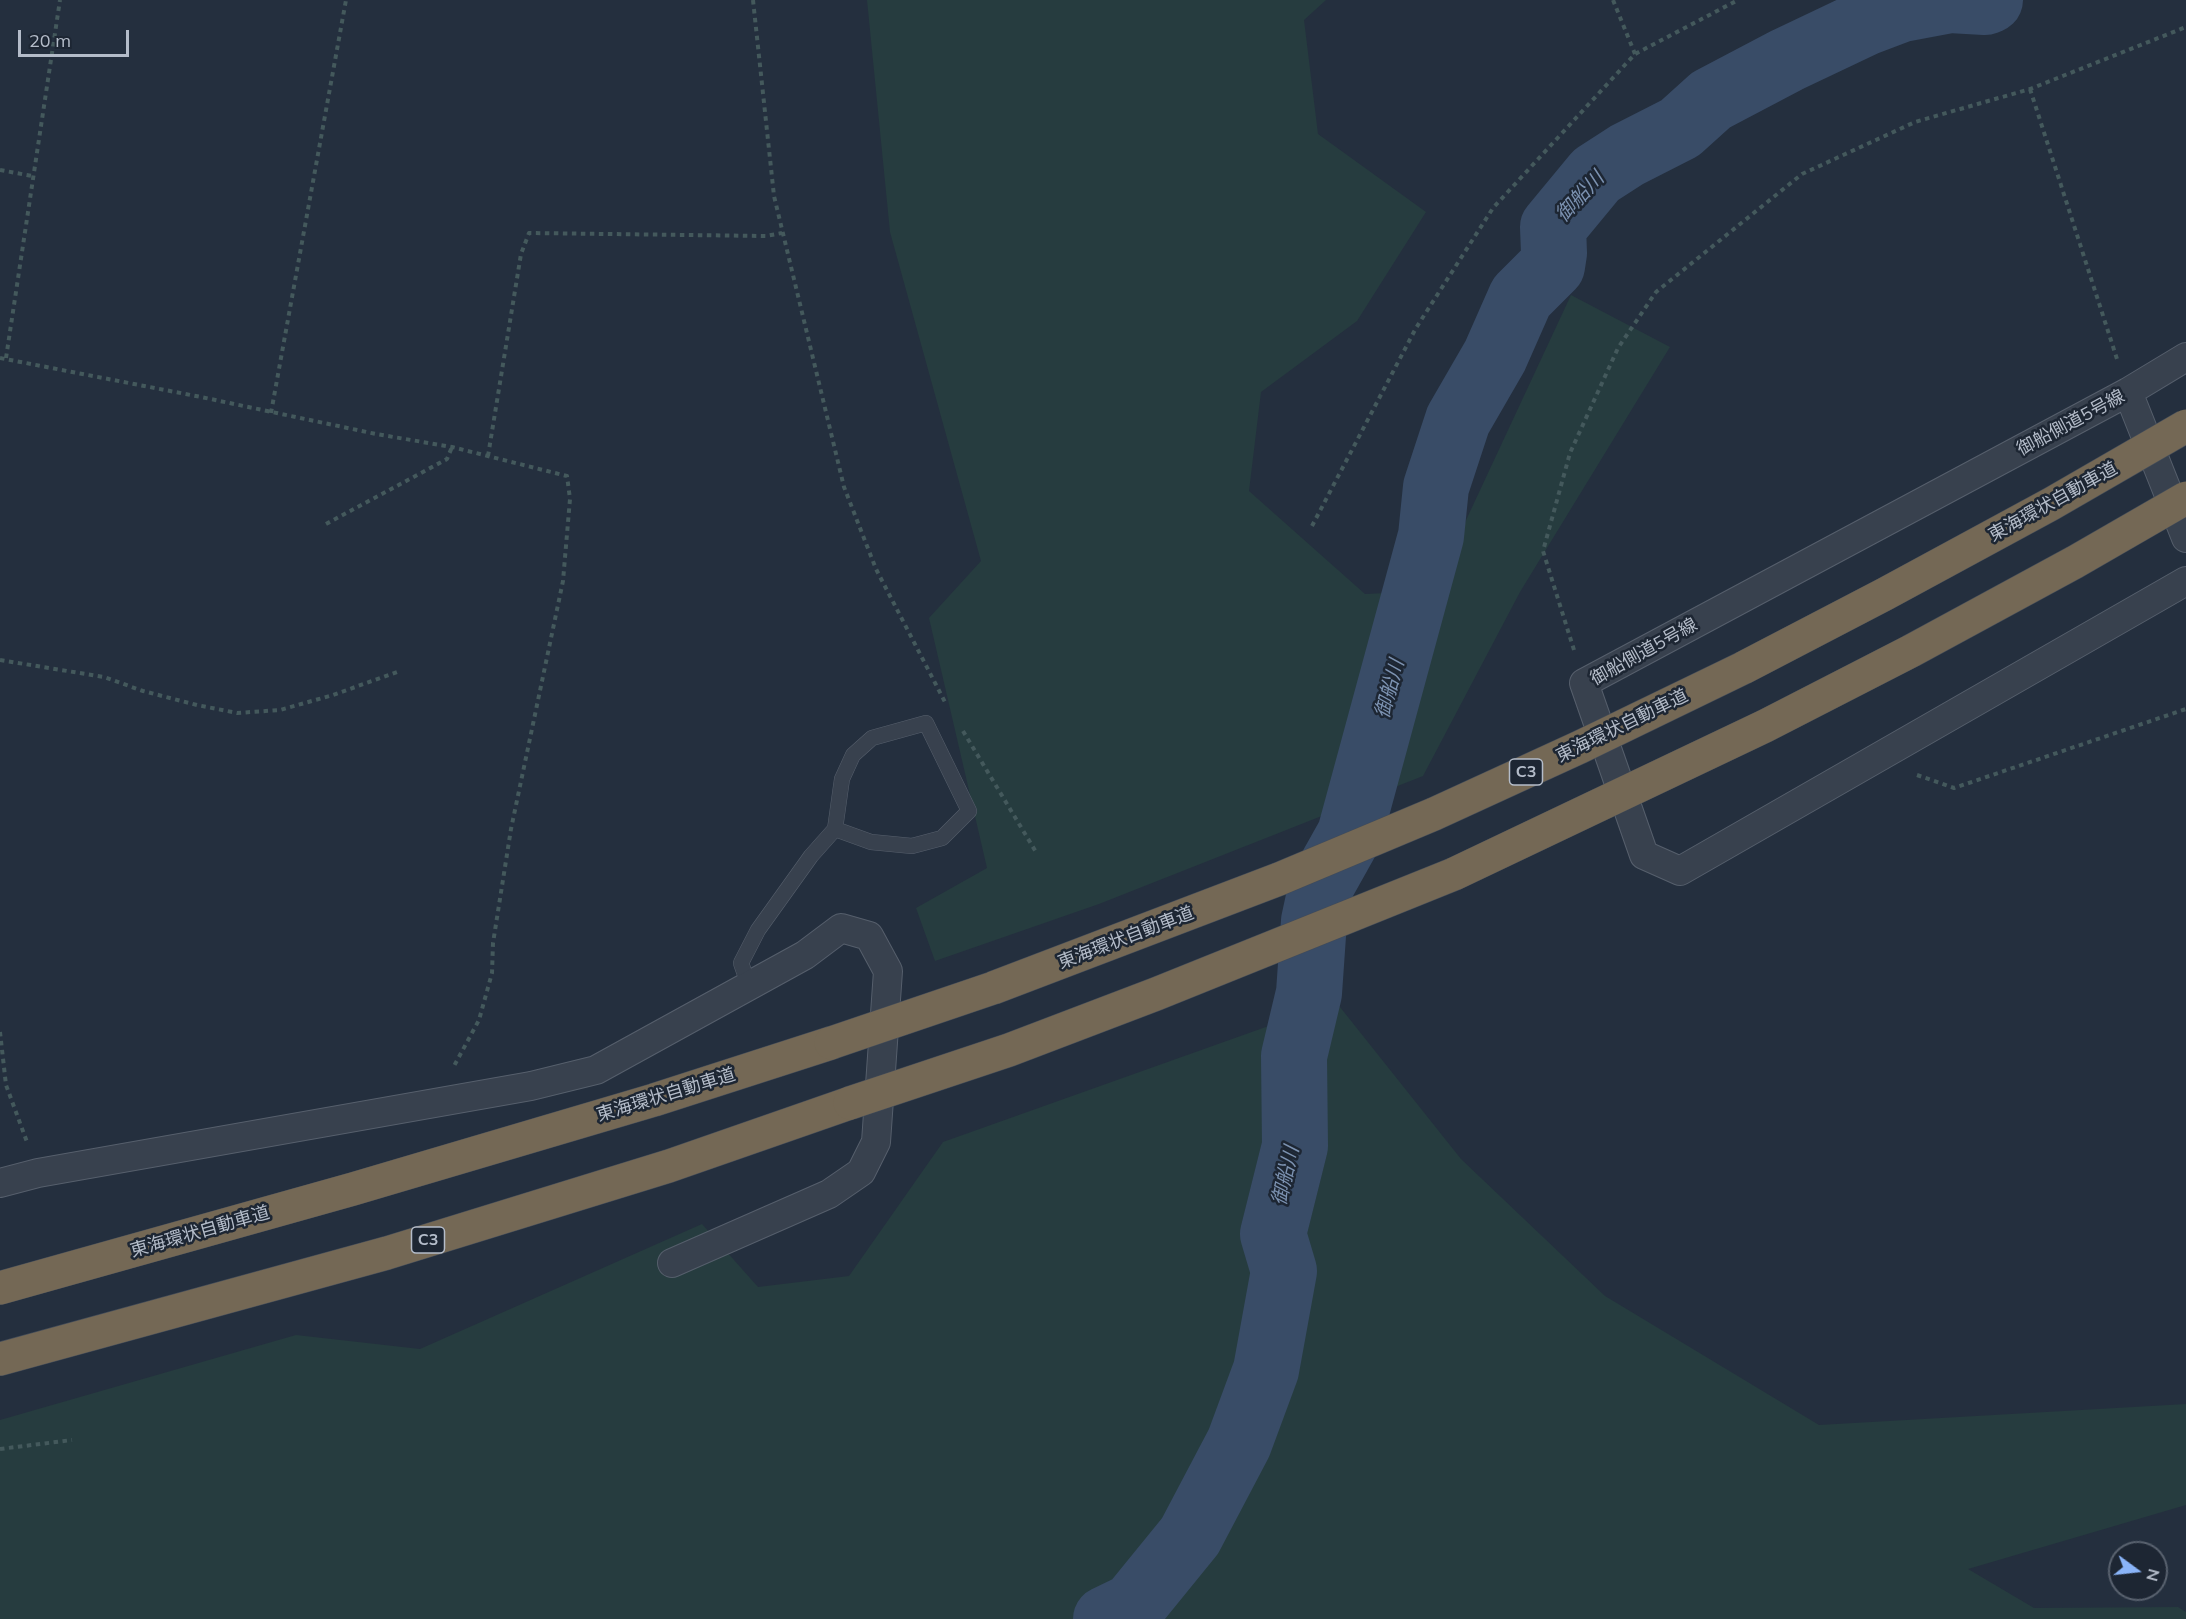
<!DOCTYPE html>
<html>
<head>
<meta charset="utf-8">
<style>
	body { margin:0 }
	#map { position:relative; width:2186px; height:1619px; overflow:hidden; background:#242f3e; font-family:Mulish,sans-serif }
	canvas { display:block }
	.north { position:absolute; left:2108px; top:1541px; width:60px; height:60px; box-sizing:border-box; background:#1d2633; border:2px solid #59626f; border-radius:50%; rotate:105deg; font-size:16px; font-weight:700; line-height:24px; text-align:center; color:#b4bcc9 }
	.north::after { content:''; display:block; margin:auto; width:21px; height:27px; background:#8ab4f8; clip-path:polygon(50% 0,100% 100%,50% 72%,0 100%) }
	.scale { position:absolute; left:18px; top:30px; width:111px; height:27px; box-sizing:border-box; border:3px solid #b4bcc9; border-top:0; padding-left:8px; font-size:18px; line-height:21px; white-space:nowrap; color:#b4bcc9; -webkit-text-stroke:4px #1d2633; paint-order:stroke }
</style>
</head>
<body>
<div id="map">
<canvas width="2186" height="1619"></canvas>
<div class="north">N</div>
<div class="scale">20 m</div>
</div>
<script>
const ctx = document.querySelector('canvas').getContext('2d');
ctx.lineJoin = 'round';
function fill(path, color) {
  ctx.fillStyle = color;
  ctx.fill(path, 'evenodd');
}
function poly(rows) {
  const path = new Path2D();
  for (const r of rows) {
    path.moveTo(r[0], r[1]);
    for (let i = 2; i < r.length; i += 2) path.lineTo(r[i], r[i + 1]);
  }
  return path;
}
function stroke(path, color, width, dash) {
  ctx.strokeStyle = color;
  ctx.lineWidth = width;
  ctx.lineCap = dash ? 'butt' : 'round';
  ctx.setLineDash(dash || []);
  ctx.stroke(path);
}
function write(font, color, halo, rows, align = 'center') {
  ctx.font = font + ' Mulish,"Noto Sans JP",sans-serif';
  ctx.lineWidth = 5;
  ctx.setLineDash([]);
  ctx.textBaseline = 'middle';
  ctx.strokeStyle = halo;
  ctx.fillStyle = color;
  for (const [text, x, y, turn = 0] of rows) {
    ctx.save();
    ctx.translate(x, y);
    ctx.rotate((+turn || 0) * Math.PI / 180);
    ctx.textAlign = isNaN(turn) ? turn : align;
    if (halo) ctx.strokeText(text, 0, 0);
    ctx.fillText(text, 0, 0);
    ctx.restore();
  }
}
fill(poly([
	[867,0,1326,0,1304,20,1318,134,1426,212,1357,321,1261,392,1249,491,1365,594,1433,591,1571,295,1670,347,1520,592,1423,776,1099,904,935,961,916,908,987,868,929,618,981,561,890,232],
	[1336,1002,1461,1159,1605,1296,1819,1425,2186,1404,2186,1505,1968,1569,2034,1608,2178,1607,2186,1612,2186,1619,0,1619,0,1420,296,1335,420,1349,702,1224,758,1287,849,1276,943,1142]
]), '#263c3f');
stroke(poly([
	[1106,1619,1133,1606,1190,1536,1239,1443,1266,1370,1284,1271,1273,1234,1295,1146,1294,1056,1309,993,1314,921,1322,884,1350,834,1431,536,1436,487,1458,420,1495,356,1521,297,1552,266,1554,253,1553,227,1596,175,1627,155,1680,128,1711,100,1787,60,1865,23,1902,9,1950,0,1985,2,1990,0]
]), '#394c67', 66);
const lane = poly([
	[749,986,741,963,758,930,811,856,835,829,871,842,912,846,942,838,969,811,926,723,872,738,853,755,842,779,835,829]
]);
const street = poly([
	[2186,357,2128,392,1584,683,1644,855,1680,871,2186,581],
	[2128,392,2186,538],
	[0,1183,38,1173,531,1086,596,1070,805,955,841,928,869,936,888,971,876,1142,861,1172,829,1194,672,1263]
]);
const highway = poly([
	[0,1288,353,1189,654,1100,831,1043],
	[0,1359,387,1253,669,1166,850,1103]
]);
stroke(lane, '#565f6c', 16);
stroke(street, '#565f6c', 30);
stroke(highway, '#434c59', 34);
stroke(poly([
	[753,0,774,196,844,487,876,569,946,704],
	[1613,0,1635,54],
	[2030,89,2117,359],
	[0,170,32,176],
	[0,358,201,397,376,434,452,447,567,476,570,499,563,581,511,829,493,943,492,973,479,1020,454,1066],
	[6,358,60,0],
	[271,413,346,0],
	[488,456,521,254,529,233,766,236,782,233],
	[326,524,447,459,452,447],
	[1312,526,1416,328,1493,208,1635,54,1738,0],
	[1574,650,1543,551,1570,453,1618,348,1656,292,1802,174,1915,122,2030,89,2186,27],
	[0,660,104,677,143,691,197,705,237,713,280,710,333,695,397,672],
	[963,731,1036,852],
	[1917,775,1954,788,2186,709],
	[0,1032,6,1085,27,1142],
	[0,1449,72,1440]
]), '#44595c', 4, [4.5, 4.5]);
stroke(lane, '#38414e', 15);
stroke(street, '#38414e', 28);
stroke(highway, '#746855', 33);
const highwayBridge = poly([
	[831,1043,993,988,1279,879,1434,814,1580,747,1743,668,1885,594,2051,504,2186,426],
	[850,1103,1009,1050,1156,994,1454,874,1765,726,1911,651,2075,562,2186,498]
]);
stroke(highwayBridge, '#434c59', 34, []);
stroke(highwayBridge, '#746855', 33);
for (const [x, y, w] of [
	[1526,772,33],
	[428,1240,33]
]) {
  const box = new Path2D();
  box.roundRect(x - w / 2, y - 13, w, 26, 4.5);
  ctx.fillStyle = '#1d2633';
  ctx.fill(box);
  stroke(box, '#b4bcc9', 1.5);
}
write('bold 16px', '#b4bcc9', null, [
	["C3",1526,772],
	["C3",428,1240]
]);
write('18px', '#b4bcc9', '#1d2633', [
	["御船側道5号線",2071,423,-28],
	["東海環状自動車道",2053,502,-29],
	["御船側道5号線",1644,652,-29],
	["東海環状自動車道",1622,726,-26],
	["東海環状自動車道",1126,938,-21],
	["東海環状自動車道",666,1095,-17],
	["東海環状自動車道",200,1232,-16]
]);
write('italic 20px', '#7c92b1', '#1d2633', [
	["御船川",1580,197,-47],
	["御船川",1390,689,-75],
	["御船川",1286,1176,-77]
]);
</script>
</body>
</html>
